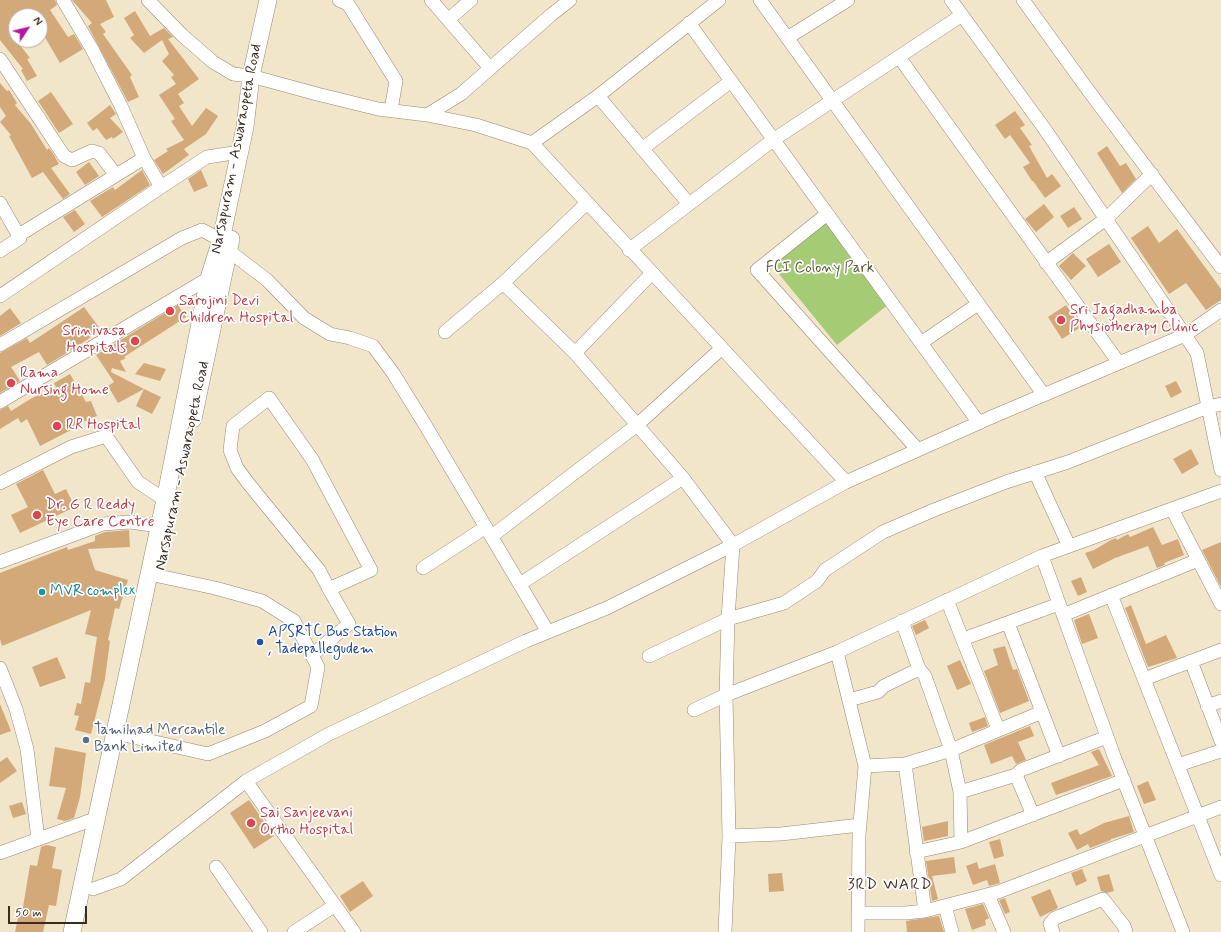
<!DOCTYPE html>
<html>
<head>
<meta charset="utf-8">
<style>
	body { margin:0 }
	#map { position:relative; width:1221px; height:932px; overflow:hidden; background:#f1e5ca; font-family:Mynerve,sans-serif }
	canvas { display:block }
	.north { position:absolute; left:8px; top:8px; width:40px; height:40px; box-sizing:border-box; background:#fff; border:1px solid #b1aaa5; border-radius:50%; rotate:55deg; font-size:11px; font-weight:700; line-height:16px; text-align:center; color:#3b2a1e }
	.north::after { content:''; display:block; margin:auto; width:14px; height:18px; background:#b5179e; clip-path:polygon(50% 0,100% 100%,50% 72%,0 100%) }
	.scale { position:absolute; left:8px; top:906px; width:79px; height:18px; box-sizing:border-box; border:2px solid #3b2a1e; border-top:0; padding-left:5px; font-size:12px; line-height:14px; white-space:nowrap; color:#3b2a1e; -webkit-text-stroke:3px #fff; paint-order:stroke }
</style>
</head>
<body>
<div id="map">
<canvas width="1221" height="932"></canvas>
<div class="north">N</div>
<div class="scale">50 m</div>
</div>
<script>
const ctx = document.querySelector('canvas').getContext('2d');
ctx.lineJoin = 'round';
function fill(path, color) {
  ctx.fillStyle = color;
  ctx.fill(path, 'evenodd');
}
function poly(rows) {
  const path = new Path2D();
  for (const r of rows) {
    path.moveTo(r[0], r[1]);
    for (let i = 2; i < r.length; i += 2) path.lineTo(r[i], r[i + 1]);
  }
  return path;
}
function stroke(path, color, width, dash) {
  ctx.strokeStyle = color;
  ctx.lineWidth = width;
  ctx.lineCap = dash ? 'butt' : 'round';
  ctx.setLineDash(dash || []);
  ctx.stroke(path);
}
function write(font, color, halo, rows, align = 'center') {
  ctx.font = font + ' Mynerve,sans-serif';
  ctx.lineWidth = 3.5;
  ctx.setLineDash([]);
  ctx.textBaseline = 'middle';
  ctx.strokeStyle = halo;
  ctx.fillStyle = color;
  for (const [text, x, y, turn = 0] of rows) {
    ctx.save();
    ctx.translate(x, y);
    ctx.rotate((+turn || 0) * Math.PI / 180);
    ctx.textAlign = isNaN(turn) ? turn : align;
    if (halo) ctx.strokeText(text, 0, 0);
    ctx.fillText(text, 0, 0);
    ctx.restore();
  }
}
fill(poly([
	[827,219,889,304,837,345,770,263]
]), '#a5cb75');
fill(poly([
	[0,0,55,0,57,5,50,10,68,37,74,34,83,49,60,63,40,29,40,16,16,16,16,40,26,40,20,45,30,58,27,59,37,76,27,81,21,70,23,69,0,40],
	[72,0,106,0,114,17,100,24,106,32,103,34,132,75,130,77,139,97,128,102,88,26,92,23],
	[135,11,150,36,164,28,173,37,168,39,199,79,178,94,184,103,179,106,192,126,206,108,218,116,206,134,184,149,189,155,163,174,154,160,168,151,166,149,184,140,171,121,175,119,159,95,176,84,171,77,174,75,162,61,169,54,162,40,144,53,130,38,134,35,124,18],
	[0,83,7,91,9,90,17,103,15,105,31,124,47,150,49,148,54,155,59,164,51,168,70,194,63,199,43,172,32,178,9,136,11,135,0,122,6,116,0,107],
	[51,92,73,124,59,133,38,101],
	[110,105,116,114,110,118,123,132,113,139,112,137,106,140,97,128,93,131,87,123],
	[1015,111,1025,125,1020,128,1032,145,1029,146,1047,178,1052,174,1061,186,1045,198,1033,181,1032,181,1023,167,1030,163,1010,135,1005,139,995,125],
	[1107,146,1120,166,1126,163,1136,179,1122,193,1097,153],
	[89,162,99,176,85,185,76,172],
	[142,170,150,185,102,217,90,201,113,187,115,190],
	[201,170,208,186,194,192,188,179],
	[1044,204,1054,217,1036,232,1025,219],
	[1074,207,1082,219,1068,228,1060,216],
	[75,210,85,224,74,232,63,217],
	[1148,226,1159,243,1177,229,1221,289,1221,300,1206,310,1186,283,1169,294,1131,238],
	[1109,244,1121,262,1098,277,1086,259],
	[1073,253,1086,266,1071,280,1059,266],
	[178,305,186,317,124,357,126,358,120,361,126,372,112,368,111,372,144,389,118,403,108,386,114,382,96,355],
	[1066,305,1081,327,1062,339,1048,317],
	[84,307,101,330,75,348,47,365,39,352,11,367,20,381,0,393,0,353,27,338,30,343],
	[10,308,21,323,0,336,0,316],
	[144,363,166,369,160,381,135,374],
	[70,374,86,402,91,401,97,416,76,425,77,427,40,446,27,419,21,423,18,418,0,429,0,410,8,406,11,411,32,398,56,387,54,383],
	[1176,381,1182,392,1171,398,1165,386],
	[144,389,161,397,152,414,136,406],
	[1191,449,1199,464,1182,474,1173,459],
	[43,470,55,494,66,489,75,507,20,533,11,515,28,507,16,484],
	[1153,527,1162,545,1178,539,1184,555,1164,563,1165,565,1157,568,1148,546,1115,558,1093,569,1085,553,1094,550,1111,540,1116,538,1117,540,1128,534,1130,537],
	[129,530,130,547,88,549,95,570,128,580,119,609,115,608,108,640,110,641,105,679,91,734,75,730,79,716,74,715,77,703,81,704,85,682,90,683,97,637,85,634,91,610,2,646,0,639,0,573,67,547,68,550,95,541,95,536,105,532],
	[1221,542,1221,587,1202,550],
	[1081,577,1087,592,1078,596,1071,581],
	[1131,605,1146,644,1166,635,1177,658,1148,667,1125,608],
	[1089,614,1098,638,1082,644,1074,620],
	[925,620,929,628,916,635,912,626],
	[1005,646,1013,670,1017,669,1029,701,1000,713,984,671,998,665,993,649],
	[57,657,66,678,40,687,32,667],
	[960,660,971,684,957,690,947,666],
	[0,704,11,731,0,735],
	[985,717,988,726,972,732,969,723],
	[1030,726,1034,736,1018,742,1026,760,1016,764,1012,756,991,764,984,745],
	[55,747,86,753,80,797,74,818,65,821,57,819,66,788,49,786],
	[1099,749,1112,776,1056,795,1051,783,1099,765,1091,752],
	[7,757,17,771,0,783,0,762],
	[1148,781,1156,800,1144,804,1137,786],
	[249,800,274,836,254,849,230,813],
	[22,802,26,814,13,818,9,806],
	[1129,816,1134,832,1111,839,1111,840,1090,848,1088,844,1077,850,1068,833,1077,829,1080,835,1104,823],
	[948,821,948,836,924,841,922,827],
	[1000,839,1004,856,994,859,989,842],
	[46,845,56,847,52,868,62,870,56,906,49,905,43,932,15,932,19,913,22,913,30,865,37,866,41,847],
	[954,857,956,873,932,876,938,899,932,901,926,861],
	[977,862,979,869,995,864,1000,883,989,886,987,880,973,885,966,866],
	[1082,869,1087,881,1076,886,1071,873],
	[782,873,784,891,769,892,768,874],
	[1109,874,1114,891,1107,893,1101,891,1097,877],
	[363,881,373,896,350,912,340,896],
	[1050,889,1058,908,1040,917,1031,897],
	[1005,898,1010,912,1005,914,999,900],
	[983,904,989,918,985,920,986,925,972,930,965,909],
	[939,916,944,932,907,932,906,921]
]), '#d3a97a');
const minor = poly([
	[63,0,92,49,121,106,144,158,161,187,207,157,240,152],
	[148,0,182,35,213,62,233,74,251,76,317,94,378,109,427,115,476,125,532,143,846,482],
	[339,0,348,4,396,81,391,110],
	[431,0,489,67],
	[760,0,1044,395],
	[951,0,1044,128,1197,353,1221,470],
	[1023,0,1088,90,1221,267],
	[449,19,471,0],
	[689,23,979,423],
	[787,38,848,0],
	[899,57,1119,363],
	[0,59,64,156,72,160,92,151,95,152,99,153,116,175],
	[598,96,689,204],
	[427,115,461,94,551,15,570,0],
	[532,143,598,96,719,0],
	[642,149,731,81],
	[0,203,20,238,0,251],
	[827,214,757,270,918,450],
	[19,235,144,158],
	[629,250,773,140,962,15],
	[229,251,267,280,304,318,330,334,350,338,373,346,393,373,424,423,548,632],
	[1046,263,1107,218,1152,174],
	[503,283,575,353,683,478,733,545,728,619,726,695,729,836,725,932],
	[0,296,161,187],
	[445,332,503,283,587,203],
	[921,343,978,304],
	[0,345,182,238,202,230,221,240],
	[575,353,652,273],
	[0,402,209,278],
	[1035,472,1069,546],
	[0,483,71,447,106,436,138,482,165,500],
	[1172,509,1221,604],
	[492,536,637,425,722,348],
	[1042,556,1114,756,1183,932],
	[0,562,103,524,130,522,159,526],
	[423,568,486,527],
	[520,584,683,478],
	[1111,595,1221,875],
	[947,600,998,729],
	[1063,615,1198,560],
	[902,621,919,669,925,676,951,750,960,792,961,842],
	[1008,623,1059,756],
	[963,639,1059,604],
	[837,652,865,766,859,835,858,932],
	[312,655,349,624,329,589,319,570,248,483,237,468,230,450,233,426,269,398,312,459,371,570,329,589],
	[649,656,728,619,784,603,817,581,825,570,883,532,934,510,1006,482,1068,462,1208,407,1221,404],
	[1191,661,1221,741],
	[0,668,16,709,27,749,38,839],
	[1144,679,1221,650],
	[849,700,878,692,884,686,919,669],
	[1207,706,1221,701],
	[694,710,726,695,837,652,1042,556,1221,491],
	[124,735,208,754,265,731,311,706,318,667,294,621,262,601,215,588,149,574],
	[905,764,925,911],
	[1178,765,1221,751],
	[865,766,905,764,951,750,1042,712],
	[1016,775,1033,815],
	[246,781,354,932],
	[960,792,1016,775,1021,770,1107,737],
	[729,836,781,834,860,825],
	[916,852,961,842,1124,780],
	[0,853,97,818],
	[216,867,261,932],
	[93,889,121,879,246,781,329,734,526,641,607,608,733,545,846,482,994,416,1185,335,1221,310],
	[988,895,1004,932],
	[945,906,952,932],
	[858,913,906,913,925,911,998,892,1221,807],
	[294,932,334,906],
	[1053,932,1050,924,1055,918,1103,899,1124,926,1126,932]
]);
const major = poly([
	[193,419,231,239],
	[72,932,165,500,209,278,221,240,245,127,251,76,268,0]
]);
stroke(minor, '#968874', 14);
stroke(major, '#968874', 18);
stroke(minor, '#fff', 13);
stroke(major, '#fff', 17);
for (const [x, y, r, color] of [
	[170,311,5,"#e0444e"],
	[1061,320,5,"#e0444e"],
	[135,341,5,"#e0444e"],
	[11,383,5,"#e0444e"],
	[57,426,5,"#e0444e"],
	[37,515,5,"#e0444e"],
	[42,592,4,"#0f9aa8"],
	[260,642,4,"#1a4fb4"],
	[86,740,4,"#5c6f8a"],
	[251,823,5,"#e0444e"]
]) {
  const dot = new Path2D();
  dot.arc(x, y, r, 0, 2 * Math.PI);
  ctx.fillStyle = color;
  ctx.fill(dot);
  stroke(dot, '#fff', 1.5);
}
write('15px', '#3b2a1e', '#fff', [
	["Narsapuram - Aswaraopeta Road",237,149,-79],
	["Narsapuram - Aswaraopeta Road",183,466,-78]
]);
write('15px', '#5b5a38', '#fff', [
	["FCI Colony Park",820,269]
]);
write('15px', '#be3a42', '#fff', [
	["Sarojini Devi",179,302],
	["Children Hospital",179,319],
	["Sri Jagadhamba",1070,311],
	["Physiotherapy Clinic",1070,328],
	["Srinivasa",126,332,"right"],
	["Hospitals",126,349,"right"],
	["Rama",20,374],
	["Nursing Home",20,391],
	["RR Hospital",66,426],
	["Dr. G R Reddy",46,506],
	["Eye Care Centre",46,523],
	["Sai Sanjeevani",260,814],
	["Ortho Hospital",260,831]
], 'left');
write('15px', '#0d838f', '#fff', [
	["MVR complex",50,592]
], 'left');
write('15px', '#164399', '#fff', [
	["APSRTC Bus Station",268,633],
	[", Tadepallegudem",268,650]
], 'left');
write('15px', '#4e5e75', '#fff', [
	["Tamilnad Mercantile",94,731],
	["Bank Limited",94,748]
], 'left');
ctx.letterSpacing = '1px';
write('16px', '#3b2a1e', '#fff', [
	["3RD WARD",890,886]
]);
ctx.letterSpacing = '0px';
</script>
</body>
</html>
